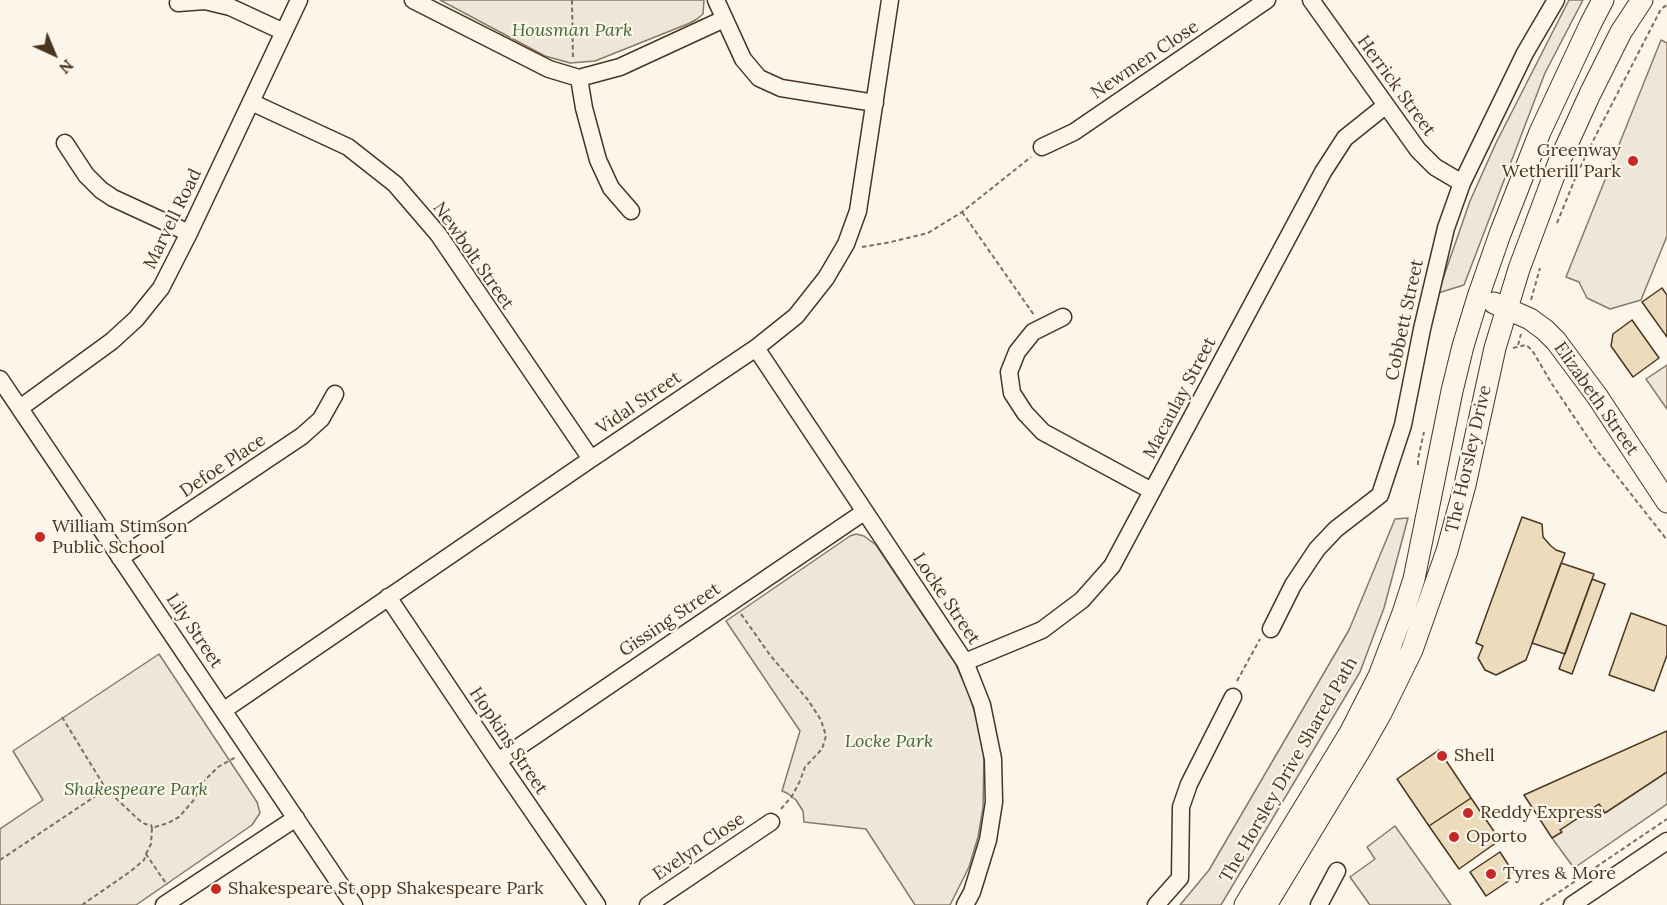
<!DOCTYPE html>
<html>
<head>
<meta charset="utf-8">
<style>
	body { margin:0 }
	#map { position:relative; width:1667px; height:905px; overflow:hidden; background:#fbf6e9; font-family:Lora,serif }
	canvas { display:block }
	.north { position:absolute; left:24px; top:24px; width:60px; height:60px; -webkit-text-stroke:4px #fbf6e9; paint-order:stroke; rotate:136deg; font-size:16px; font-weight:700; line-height:24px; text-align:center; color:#4a3520 }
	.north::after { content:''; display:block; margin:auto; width:21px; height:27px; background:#4a3520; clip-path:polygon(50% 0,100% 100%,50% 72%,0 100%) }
</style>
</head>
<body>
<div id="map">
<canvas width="1667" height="905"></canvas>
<div class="north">N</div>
</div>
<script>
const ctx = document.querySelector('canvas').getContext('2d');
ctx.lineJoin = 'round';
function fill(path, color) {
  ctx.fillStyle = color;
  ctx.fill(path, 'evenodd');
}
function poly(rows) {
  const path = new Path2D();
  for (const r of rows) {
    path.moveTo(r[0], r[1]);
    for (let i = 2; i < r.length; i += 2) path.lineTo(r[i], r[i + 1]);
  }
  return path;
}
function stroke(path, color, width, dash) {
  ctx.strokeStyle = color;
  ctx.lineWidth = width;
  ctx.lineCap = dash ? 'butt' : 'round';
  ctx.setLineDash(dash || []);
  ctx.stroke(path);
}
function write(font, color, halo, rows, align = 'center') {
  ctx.font = font + ' Lora,serif';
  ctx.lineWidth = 4.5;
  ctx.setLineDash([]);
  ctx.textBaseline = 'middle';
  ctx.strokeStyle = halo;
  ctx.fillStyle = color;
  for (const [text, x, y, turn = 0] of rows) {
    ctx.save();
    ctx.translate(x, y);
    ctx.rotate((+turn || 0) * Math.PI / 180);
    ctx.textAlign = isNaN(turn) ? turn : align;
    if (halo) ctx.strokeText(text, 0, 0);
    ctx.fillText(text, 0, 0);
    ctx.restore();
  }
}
const green = poly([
	[440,0,704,0,703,14,697,19,690,23,595,61,570,63,545,56,440,0],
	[1569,0,1583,0,1545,73,1464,285,1438,293,1470,201,1496,143,1569,0],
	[1408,518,1384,608,1360,672,1221,905,1180,905,1209,870,1349,630,1395,519,1408,518],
	[856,534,864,536,876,545,955,663,969,694,979,727,984,753,983,808,978,837,969,867,950,905,915,905,866,829,804,822,803,811,796,800,787,793,782,791,800,731,726,621,850,536,856,534],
	[159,654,257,802,260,813,252,825,136,905,0,905,0,829,43,800,13,751,159,654]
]);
fill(green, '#ede6d9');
stroke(green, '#887966', 1.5);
const parking = poly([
	[1661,40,1667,43,1667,236,1641,300,1610,309,1587,298,1579,282,1566,277,1661,40],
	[1667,365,1667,409,1646,379,1667,365],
	[1667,772,1667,804,1574,868,1552,838,1561,832,1560,830,1599,804,1667,772],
	[1395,826,1451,905,1370,905,1350,877,1375,859,1367,847,1395,826]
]);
fill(parking, '#ede7d9');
stroke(parking, '#887966', 1.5);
const building = poly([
	[1662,288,1667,295,1667,337,1642,302,1662,288],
	[1632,320,1659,358,1633,377,1611,346,1613,334,1632,320],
	[1522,517,1542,524,1543,537,1551,546,1556,550,1565,553,1526,660,1496,675,1485,670,1478,658,1483,646,1476,643,1522,517],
	[1561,563,1594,574,1565,654,1532,643,1561,563],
	[1592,579,1605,584,1572,674,1559,669,1592,579],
	[1631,613,1667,626,1667,655,1654,691,1609,675,1631,613],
	[1667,731,1667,772,1605,813,1599,804,1560,830,1562,832,1552,838,1524,795,1667,731],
	[1439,750,1471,798,1429,826,1397,779,1439,750],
	[1471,798,1500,840,1459,869,1429,826,1471,798],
	[1500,852,1513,872,1507,876,1510,880,1486,896,1470,872,1500,852]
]);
fill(building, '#ecdcbc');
stroke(building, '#4a3520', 1.5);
const minor = poly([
	[413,0,549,69,579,78,620,67,724,19],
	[716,0,743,59,759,78,781,88,875,103],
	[1311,0,1418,150,1435,167,1462,183],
	[178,3,205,1,230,7,284,32],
	[579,78,584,108,598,160,611,188,631,211],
	[251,102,348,147,395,184,438,234,591,459],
	[65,143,86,175,101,190,113,198,189,233],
	[1042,147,1074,132,1267,0],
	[1063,317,1033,332,1017,352,1009,372,1012,393,1025,413,1043,432,1152,491],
	[756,348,965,662,982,705,993,759,994,802,988,840,972,892,965,905],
	[0,379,354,905],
	[20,408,112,341,136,319,161,288,189,233,299,0],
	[120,558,302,436,321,419,335,394],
	[388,597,498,761,597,905],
	[1271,629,1293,585,1317,549,1336,529,1380,495,1403,425,1422,329,1446,228,1462,183,1525,53,1556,0],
	[965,662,1042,630,1082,600,1112,566,1323,172,1345,138,1385,106],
	[224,710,591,459,756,348,796,316,826,278,846,244,858,211,890,0],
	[498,761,864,512],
	[164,905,296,818],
	[648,905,771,822],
	[1156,905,1180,878,1181,807,1189,784,1233,697],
	[1319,905,1337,871],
	[1572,905,1667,841]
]);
const major = poly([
	[1494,303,1530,319,1545,330,1556,341,1597,396,1667,502],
	[1245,905,1350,733,1379,676,1403,613,1414,579,1452,391,1463,346,1478,297,1500,234,1540,132,1591,23,1603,0],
	[1266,905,1360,750,1381,713,1412,650,1447,551,1465,485,1495,348,1519,269,1559,162,1590,94,1621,32,1642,0]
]);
stroke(minor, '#4a3520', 19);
stroke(major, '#4a3520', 23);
stroke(poly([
	[572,0,573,60],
	[962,212,1034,315],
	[1557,223,1577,174,1596,135,1661,9,1667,5],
	[862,247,891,242,928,233,962,212,1031,157],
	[1531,300,1540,268],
	[1518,345,1521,334],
	[1513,348,1526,345,1532,350,1552,384,1595,448,1667,540],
	[1418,465,1418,459,1424,432],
	[741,614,770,655,808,700,821,720,826,736,822,749,805,767,800,781,792,796,781,809],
	[1237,681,1260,639],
	[62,717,106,789,139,820,145,824,151,825,152,828],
	[146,854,151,844,152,828,168,823,179,817,193,801,202,783,218,767,236,757],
	[0,860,106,789],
	[82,905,131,871,144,860,146,854,167,885],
	[1540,905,1667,819]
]), '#7f6f5c', 2, [4.5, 3]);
stroke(minor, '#fbf6e9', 16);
stroke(major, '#fbf6e9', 21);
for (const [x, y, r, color] of [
	[1633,161,6,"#c62828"],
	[40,537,6,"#c62828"],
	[1442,756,6,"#c62828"],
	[1468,813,6,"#c62828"],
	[1454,837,6,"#c62828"],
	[1491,874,6,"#c62828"],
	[216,889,6,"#c62828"]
]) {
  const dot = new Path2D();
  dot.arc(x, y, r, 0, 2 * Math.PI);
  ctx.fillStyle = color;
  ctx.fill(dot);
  stroke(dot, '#fbf6e9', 2);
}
write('italic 18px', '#436837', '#fbf6e9', [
	["Housman Park",572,31],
	["Locke Park",889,742],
	["Shakespeare Park",136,790]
]);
write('18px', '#4a3520', '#fbf6e9', [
	["Newmen Close",1145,60,-34],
	["Herrick Street",1396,86,54],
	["Marvell Road",173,219,-64],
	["Newbolt Street",473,256,55],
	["Cobbett Street",1405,320,-78],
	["Macaulay Street",1180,398,-62],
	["Elizabeth Street",1596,399,55],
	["Vidal Street",639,403,-34],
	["The Horsley Drive",1469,459,-77],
	["Defoe Place",223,466,-34],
	["Locke Street",946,599,56],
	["Gissing Street",670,620,-34],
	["Lily Street",194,631,56],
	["Hopkins Street",508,741,56],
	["The Horsley Drive Shared Path",1289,770,-60],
	["Evelyn Close",699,847,-34]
]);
write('18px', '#4a3520', '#fbf6e9', [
	["Greenway",1621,151,"right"],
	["Wetherill Park",1621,172,"right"],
	["William Stimson",52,527],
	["Public School",52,548],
	["Shell",1454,756],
	["Reddy Express",1480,813],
	["Oporto",1466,837],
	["Tyres & More",1503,874],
	["Shakespeare St opp Shakespeare Park",228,889]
], 'left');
</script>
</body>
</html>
